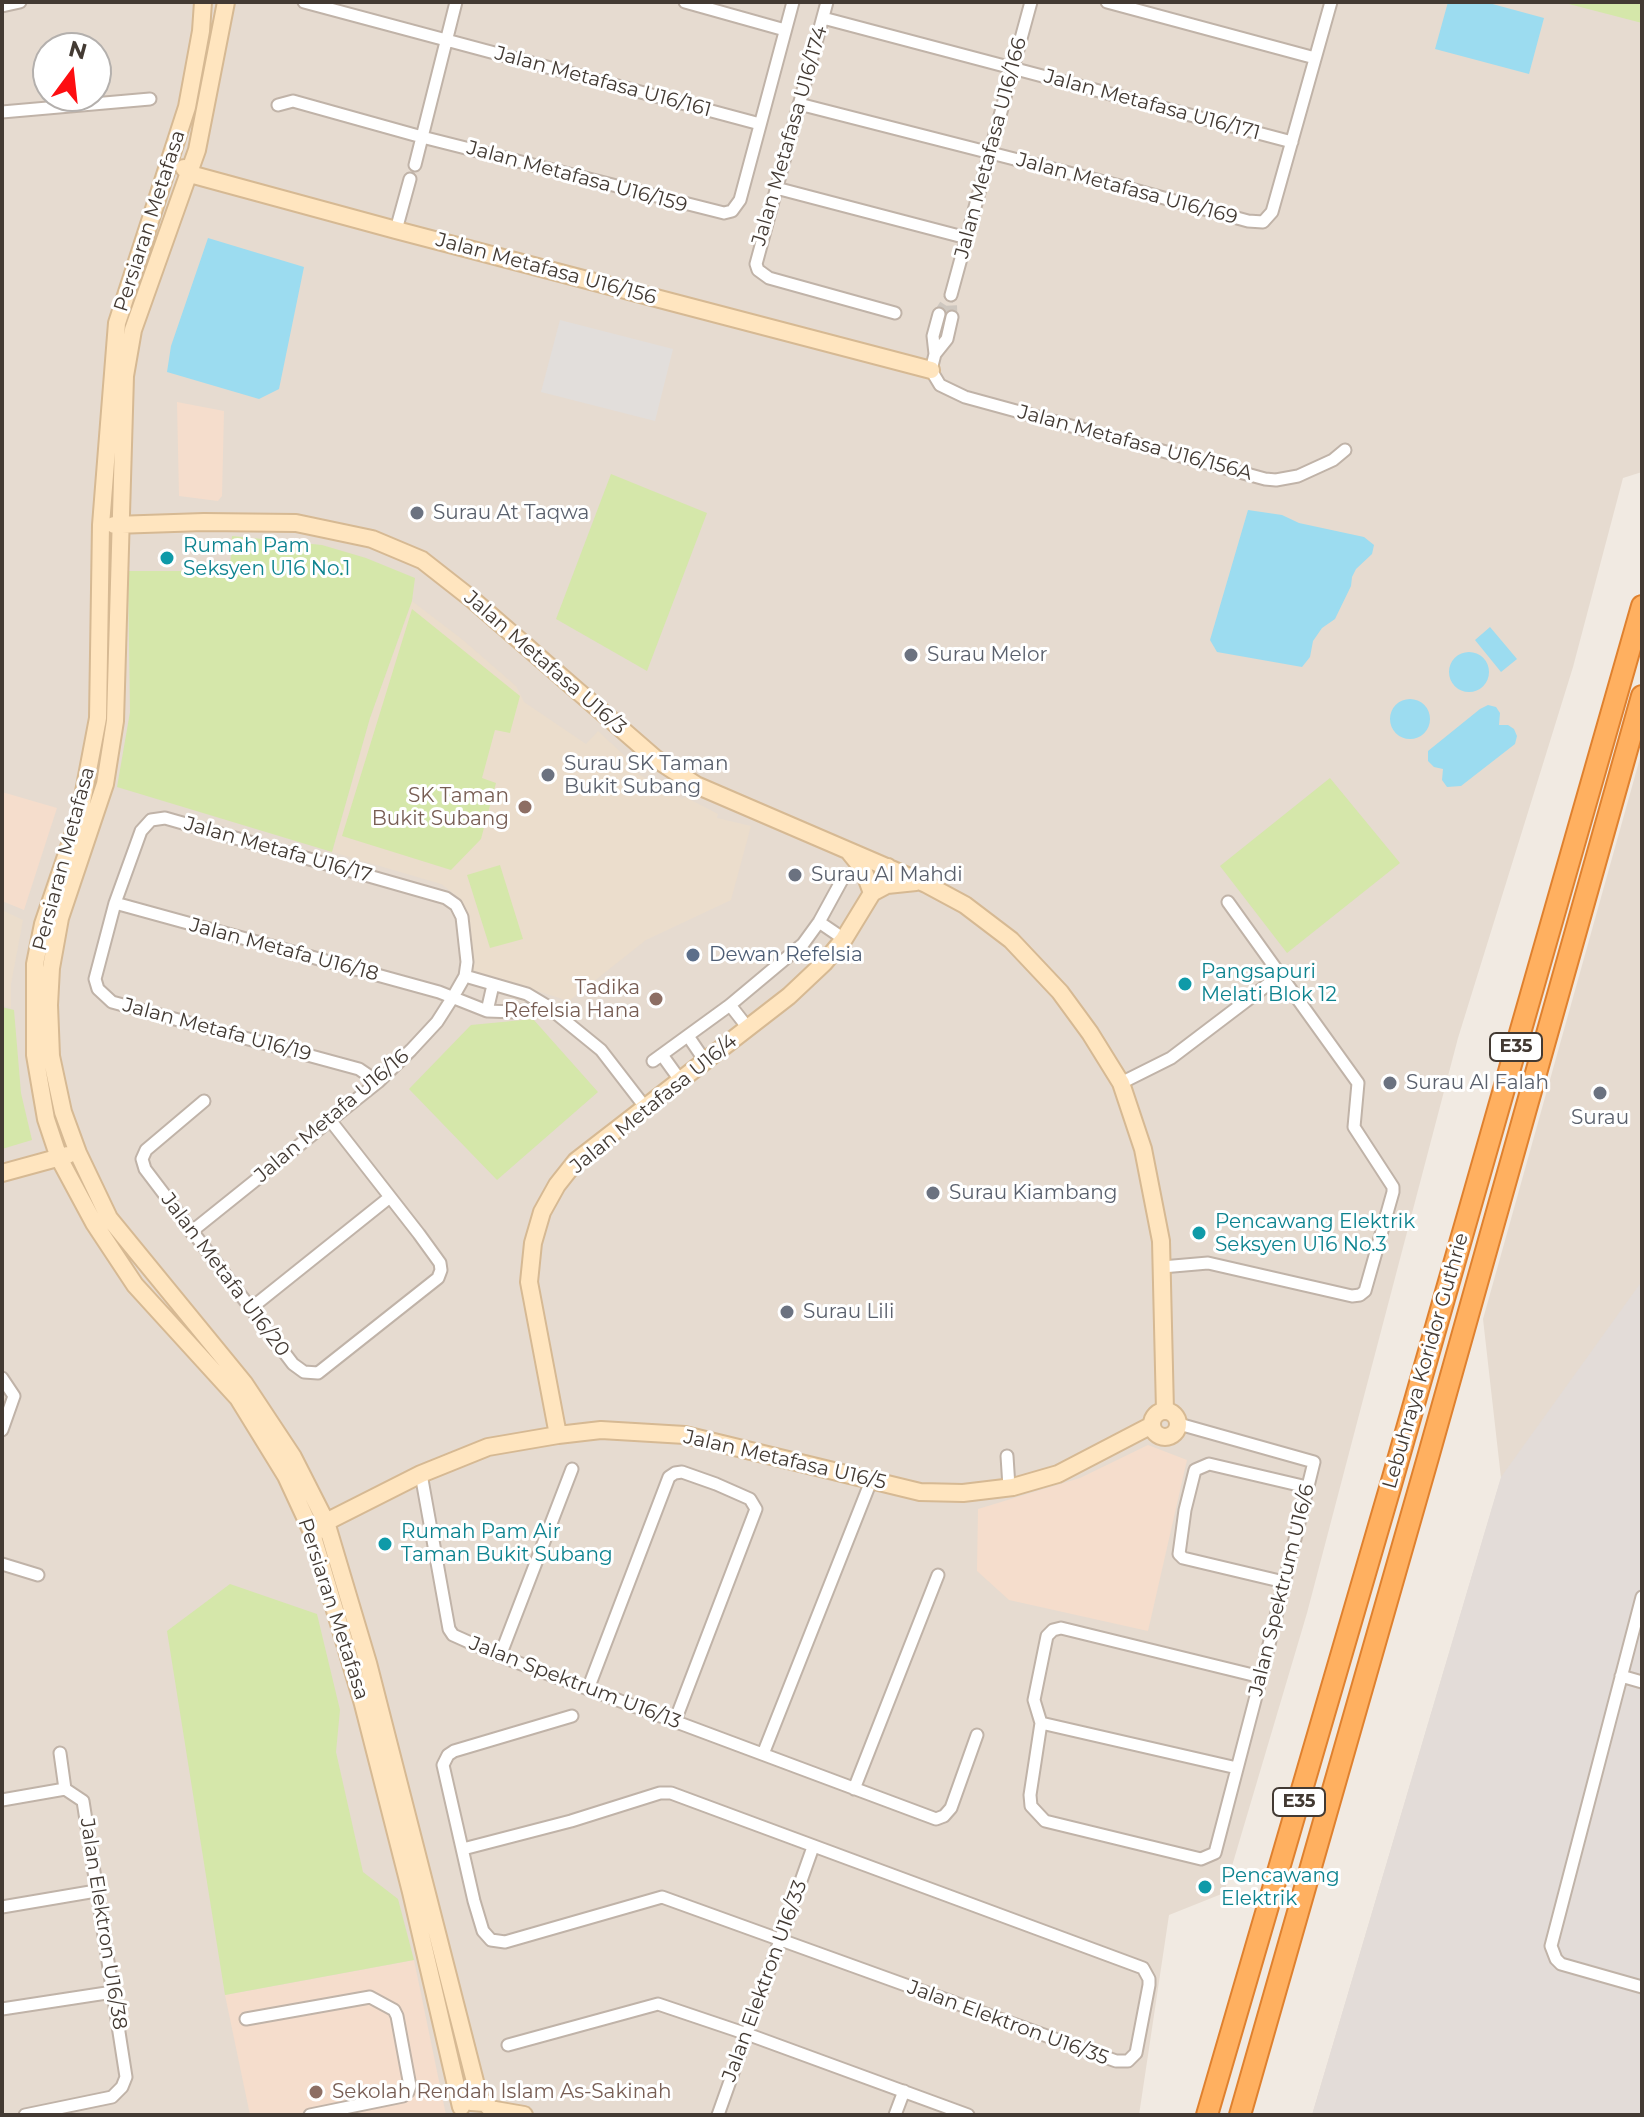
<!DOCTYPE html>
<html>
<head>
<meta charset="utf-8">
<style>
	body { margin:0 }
	#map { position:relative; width:1644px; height:2117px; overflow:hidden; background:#f1eae2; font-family:Montserrat,sans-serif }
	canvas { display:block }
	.frame { position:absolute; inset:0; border:4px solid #433a33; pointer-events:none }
	.north { position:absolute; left:32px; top:32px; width:80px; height:80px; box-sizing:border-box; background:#fff; border:2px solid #b4b0ad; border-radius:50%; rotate:15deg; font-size:22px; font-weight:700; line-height:32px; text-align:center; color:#433a33 }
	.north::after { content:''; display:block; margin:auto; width:28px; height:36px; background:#fd0e11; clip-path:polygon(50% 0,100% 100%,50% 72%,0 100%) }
</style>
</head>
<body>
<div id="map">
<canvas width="1644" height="2117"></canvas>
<div class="frame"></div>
<div class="north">N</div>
</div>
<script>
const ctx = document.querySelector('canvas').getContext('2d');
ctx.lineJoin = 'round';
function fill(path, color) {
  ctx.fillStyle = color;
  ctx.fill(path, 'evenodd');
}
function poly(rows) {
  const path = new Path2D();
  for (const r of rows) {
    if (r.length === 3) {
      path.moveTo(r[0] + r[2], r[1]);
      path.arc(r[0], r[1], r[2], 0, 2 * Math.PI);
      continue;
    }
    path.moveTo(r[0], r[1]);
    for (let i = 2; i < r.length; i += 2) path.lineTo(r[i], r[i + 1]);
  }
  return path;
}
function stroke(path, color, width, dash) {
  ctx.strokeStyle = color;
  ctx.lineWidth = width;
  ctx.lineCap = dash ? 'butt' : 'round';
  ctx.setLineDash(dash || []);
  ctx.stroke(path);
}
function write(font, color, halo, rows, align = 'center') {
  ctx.font = font + ' Montserrat,sans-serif';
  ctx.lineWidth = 6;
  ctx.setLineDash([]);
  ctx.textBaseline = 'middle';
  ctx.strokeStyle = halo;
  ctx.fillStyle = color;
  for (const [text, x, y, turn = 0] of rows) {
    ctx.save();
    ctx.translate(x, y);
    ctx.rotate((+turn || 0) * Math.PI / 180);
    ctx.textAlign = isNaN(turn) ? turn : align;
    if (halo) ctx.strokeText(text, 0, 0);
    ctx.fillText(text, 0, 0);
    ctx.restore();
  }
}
fill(poly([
	[2,2,1642,2,1642,472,1623,478,1573,667,1458,1038,1307,1613,1224,1893,1169,1915,1139,2115,2,2115],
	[48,48,96,48,96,96,48,96],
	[1642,751,1642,2115,1312,2115,1501,1478,1483,1319]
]), '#e6dbd0');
fill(poly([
	[177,402,224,411,222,496,218,501,179,496],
	[2,792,57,808,24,910,2,901],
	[1148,1445,1187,1460,1148,1631,1009,1600,977,1571,978,1509,1080,1478],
	[414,1960,446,2115,250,2115,225,1995]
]), '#f5ddcc');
fill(poly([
	[1642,1281,1642,2115,1312,2115,1501,1477]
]), '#e3dcd8');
fill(poly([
	[412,601,463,640,516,686,524,702,586,744,598,731,638,768,638,774,683,799,685,797,718,814,717,818,751,826,731,900,646,940,569,1001,473,971,469,915,461,899,441,884,332,852,370,718],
	[2,910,23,920,11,984,11,1008,2,1005]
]), '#ebddcc');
fill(poly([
	[1561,2,1642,2,1642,23],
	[611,474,707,513,647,671,556,619],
	[232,536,322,545,366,558,415,578,412,601,370,718,332,852,117,787,130,712,128,571,230,571],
	[412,609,520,696,510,733,495,730,482,778,496,783,481,839,451,870,342,836],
	[1330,778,1400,863,1287,953,1220,866],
	[500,865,523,939,490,948,467,875],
	[2,1007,14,1010,21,1093,32,1140,2,1149],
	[533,1019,598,1092,497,1180,409,1089,471,1025],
	[230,1584,317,1614,340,1710,336,1752,363,1872,398,1899,414,1960,225,1995,167,1631]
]), '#d5e7aa');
fill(poly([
	[560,320,673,349,655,421,541,392]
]), '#e2dedb');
fill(poly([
	[1448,2,1485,2,1544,18,1529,74,1435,49],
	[208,238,304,267,279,389,259,399,167,372,171,346],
	[1248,510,1282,515,1299,523,1364,537,1374,545,1372,554,1356,569,1352,577,1351,586,1335,619,1322,628,1313,641,1310,657,1302,667,1217,652,1210,640],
	[1490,627,1517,659,1501,672,1475,640],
	[1469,672,20],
	[1410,719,20],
	[1488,705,1496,707,1500,713,1499,725,1508,725,1514,729,1517,736,1515,744,1461,786,1447,787,1442,780,1443,769,1434,767,1428,761,1428,751,1480,709]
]), '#9cdcf0');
stroke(poly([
	[939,314,951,295,952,317]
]), '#cec7bf', 11, [11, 5.5]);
const street = poly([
	[304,2,760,124],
	[685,2,785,30],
	[827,2,756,264,758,270,769,278,895,313],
	[1107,2,1315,58],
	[2,6,20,2],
	[823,18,1292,142],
	[799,104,1120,186,1248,221,1263,222,1272,212,1331,2],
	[278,105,293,101,422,137,724,213,732,211,740,200,793,2],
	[2,112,150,99],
	[415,165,456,2],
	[776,188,967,238],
	[396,230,410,179],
	[951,295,1031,2],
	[952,317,947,339,935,354,931,370,940,385,965,397,1265,479,1276,480,1298,476,1333,460,1345,450],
	[935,354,933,336,939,314],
	[115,903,439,992,487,1011,516,1012,547,1006],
	[819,922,844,939],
	[465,976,527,994,547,1006,601,1050,645,1107],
	[730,1005,748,1028],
	[487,1011,493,985],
	[688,1036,705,1061],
	[662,1055,680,1080],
	[653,1061,730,1005,803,944,819,922,843,878],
	[1121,1083,1171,1058,1279,976],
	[204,1101,146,1150,142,1159,145,1169,293,1364,304,1372,318,1373,438,1278,441,1270,440,1263,419,1234,330,1120],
	[191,1232,378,1082,411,1050,437,1022,453,997,465,976,467,962,462,917,456,905,446,898,165,818,151,820,141,831,115,903,95,979,98,989,112,1002,359,1069,378,1082],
	[1162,1267,1208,1263,1352,1296,1360,1295,1365,1291,1393,1192,1393,1187,1354,1127,1358,1083,1228,902],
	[250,1309,390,1197],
	[2,1378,14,1396,2,1430],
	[1179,1424,1314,1462,1261,1677,1215,1853,1201,1859,1045,1821,1031,1806,1030,1795,1041,1723,1034,1700,1047,1636,1053,1630,1061,1628,1261,1677],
	[1007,1456,1009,1487],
	[421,1474,449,1629,453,1635,500,1656,936,1819,944,1816,951,1808,977,1735],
	[2,1564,38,1575],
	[1284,1582,1183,1558,1179,1554,1185,1510,1195,1470,1209,1464,1307,1487],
	[1642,1597,1551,1946,1556,1959,1561,1964,1642,1987],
	[500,1656,572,1469],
	[1621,1676,1642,1682],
	[588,1689,669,1477,675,1473,682,1472,716,1484,750,1499,756,1509,675,1721],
	[1041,1723,1237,1768],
	[60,1753,65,1789],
	[763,1754,871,1481],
	[854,1789,938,1575],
	[2,1800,65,1789],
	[463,1849,571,1821,660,1793,671,1793,1143,1968,1149,1979,1149,1985,1136,2053,1128,2061,1116,2061,662,1897,505,1942,491,1940,483,1931,474,1901,443,1765,448,1755,454,1751,572,1716],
	[2,1907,96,1891],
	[2,2009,113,1992],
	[246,2019,370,1997,394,2010,397,2016,410,2086,408,2092,403,2096,310,2115],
	[508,2045,658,2004,747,2034,968,2115],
	[25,2115,112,2097,122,2087,126,2077,83,1801,65,1789],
	[718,2115,813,1847],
	[895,2115,904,2091]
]);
const secondary = poly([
	[203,2,201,31,187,107,117,323,101,525,98,718,79,818,43,924,35,964,35,1055,46,1119,59,1158,94,1223,135,1285,238,1398,286,1476,311,1530,363,1704,411,1892,461,2107],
	[226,2,197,150,133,330,125,376,115,721,105,784,60,918,51,968,49,1005,51,1056,63,1112,78,1153,109,1218,244,1383,293,1457,326,1522,368,1663,480,2101],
	[184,168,190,174,396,230,931,370],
	[114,525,204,522,296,523,372,539,422,560,473,600,656,759,696,785,926,884,965,905,1011,940,1060,992,1090,1033,1121,1083,1143,1149,1161,1241,1165,1411],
	[850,853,863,869,872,893,887,885,916,882],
	[2,1173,68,1155],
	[1165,1424,13],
	[558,1435,529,1282,533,1243,542,1212,557,1185,576,1161,789,996,824,963,844,939,888,867],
	[320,1530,326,1522,421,1474,488,1447,558,1435,601,1430,685,1435,920,1492,963,1493,1013,1487,1058,1474,1152,1425],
	[471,2102,485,2103,497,2115],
	[495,2110,524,2115]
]);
const highway = poly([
	[1207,2115,1390,1488,1642,606],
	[1240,2115,1427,1461,1642,696]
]);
stroke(street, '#c0b3a8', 15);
stroke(secondary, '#d6b993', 20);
stroke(highway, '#df812f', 24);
stroke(street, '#fff', 11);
stroke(secondary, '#ffe5bf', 16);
stroke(highway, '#ffb060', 20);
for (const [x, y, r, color] of [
	[417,513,8,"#6b7280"],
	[167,558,8,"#0f9aa8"],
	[911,655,8,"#6b7280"],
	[548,775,8,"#6b7280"],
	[525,807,8,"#8d6e63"],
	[795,875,8,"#6b7280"],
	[693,955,8,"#5c6f8a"],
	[1185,984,8,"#0f9aa8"],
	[656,999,8,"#8d6e63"],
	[1390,1083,8,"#6b7280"],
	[1600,1093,8,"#6b7280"],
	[933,1193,8,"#6b7280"],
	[1199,1233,8,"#0f9aa8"],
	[787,1312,8,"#6b7280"],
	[385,1544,8,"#0f9aa8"],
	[1205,1887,8,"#0f9aa8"],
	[316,2092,8,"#8d6e63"]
]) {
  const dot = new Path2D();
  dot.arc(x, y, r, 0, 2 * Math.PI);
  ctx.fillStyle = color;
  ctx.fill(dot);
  stroke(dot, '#fff', 3);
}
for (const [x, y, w] of [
	[1516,1047,52],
	[1299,1802,52]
]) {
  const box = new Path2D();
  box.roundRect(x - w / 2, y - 14, w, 28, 6);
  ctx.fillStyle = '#fff';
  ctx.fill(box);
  stroke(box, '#433a33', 2);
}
write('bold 18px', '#433a33', null, [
	["E35",1516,1047],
	["E35",1299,1802]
]);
write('20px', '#433a33', '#fff', [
	["Jalan Metafasa U16/161",603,82,15],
	["Jalan Metafasa U16/171",1152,105,15],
	["Jalan Metafasa U16/174",790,136,-74],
	["Jalan Metafasa U16/166",991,148,-75],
	["Jalan Metafasa U16/159",577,177,15],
	["Jalan Metafasa U16/169",1127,189,15],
	["Persiaran Metafasa",150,221,-72],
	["Jalan Metafasa U16/156",546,269,15],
	["Jalan Metafasa U16/156A",1135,443,15],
	["Jalan Metafasa U16/3",545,663,41],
	["Jalan Metafa U16/17",278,850,16],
	["Persiaran Metafasa",64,859,-75],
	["Jalan Metafa U16/18",284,950,15],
	["Jalan Metafa U16/19",217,1030,15],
	["Jalan Metafasa U16/4",654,1104,-39],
	["Jalan Metafa U16/16",332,1116,-40],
	["Jalan Metafa U16/20",225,1275,53],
	["Lebuhraya Koridor Guthrie",1426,1361,-74],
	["Jalan Metafasa U16/5",785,1460,13],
	["Jalan Spektrum U16/6",1282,1590,-76],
	["Persiaran Metafasa",333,1609,72],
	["Jalan Spektrum U16/13",575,1683,21],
	["Jalan Elektron U16/38",103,1924,81],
	["Jalan Elektron U16/33",765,1981,-70],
	["Jalan Elektron U16/35",1008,2023,20]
]);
write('20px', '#5b616d', '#fff', [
	["Surau At Taqwa",433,513],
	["Surau Melor",927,655],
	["Surau SK Taman",564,764],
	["Bukit Subang",564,787],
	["Surau Al Mahdi",811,875],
	["Surau Al Falah",1406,1083],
	["Surau",1600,1118,"center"],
	["Surau Kiambang",949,1193],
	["Surau Lili",803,1312]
], 'left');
write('20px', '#0d838f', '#fff', [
	["Rumah Pam",183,546],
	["Seksyen U16 No.1",183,569],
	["Pangsapuri",1201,972],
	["Melati Blok 12",1201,995],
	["Pencawang Elektrik",1215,1222],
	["Seksyen U16 No.3",1215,1245],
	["Rumah Pam Air",401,1532],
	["Taman Bukit Subang",401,1555],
	["Pencawang",1221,1876],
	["Elektrik",1221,1899]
], 'left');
write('20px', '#785e54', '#fff', [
	["SK Taman",509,796],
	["Bukit Subang",509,819],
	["Tadika",640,988],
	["Refelsia Hana",640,1011],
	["Sekolah Rendah Islam As-Sakinah",332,2092,"left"]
], 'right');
write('20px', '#4e5e75', '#fff', [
	["Dewan Refelsia",709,955]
], 'left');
</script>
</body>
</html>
